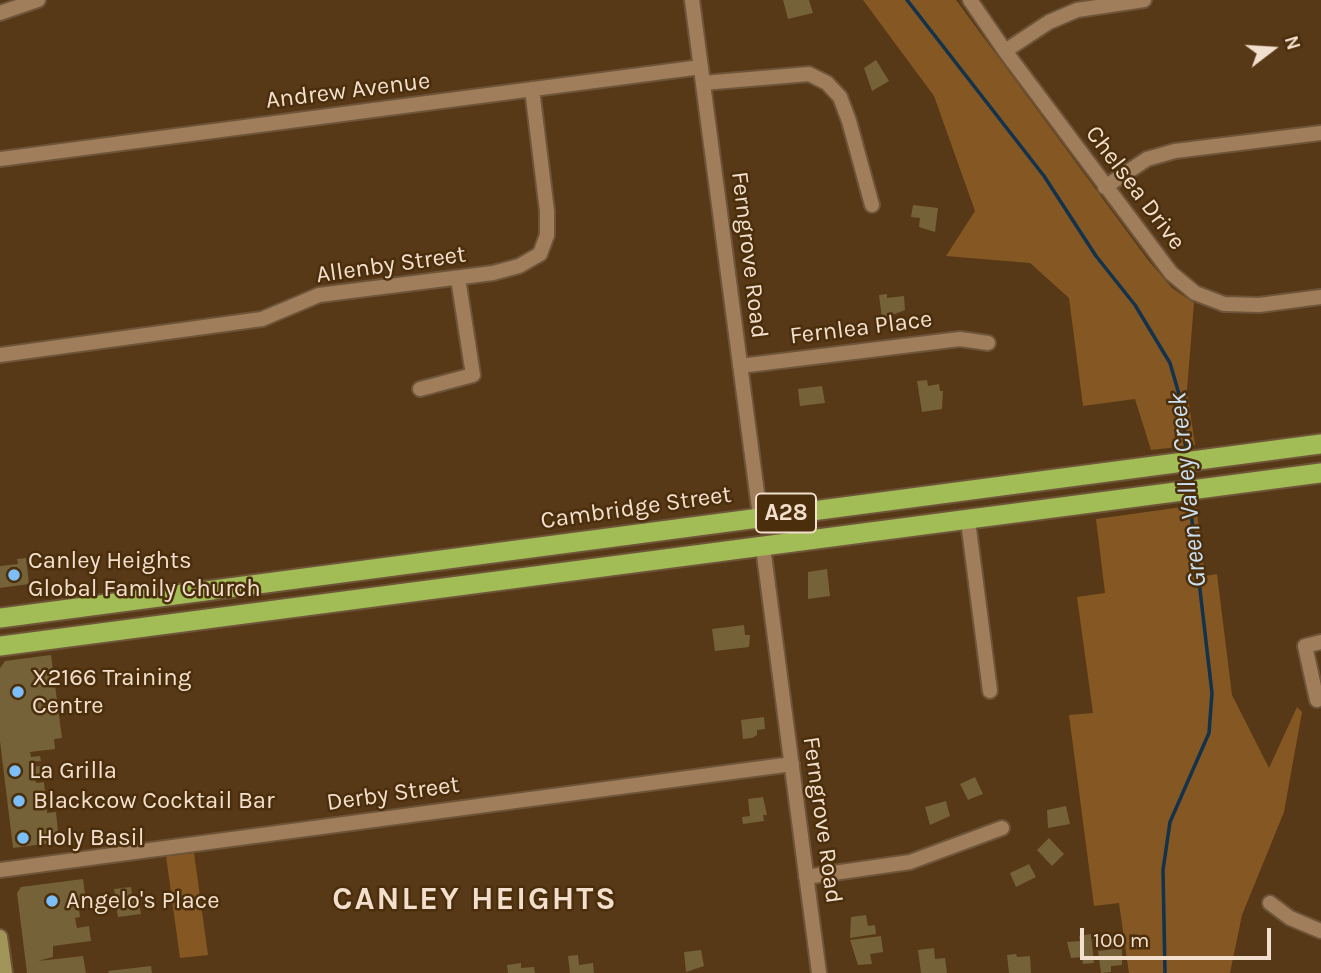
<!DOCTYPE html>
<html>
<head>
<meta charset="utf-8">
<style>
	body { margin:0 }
	#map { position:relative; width:1321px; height:973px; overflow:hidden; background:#573817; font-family:Karla,sans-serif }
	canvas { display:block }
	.north { position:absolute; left:1237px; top:14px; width:70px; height:70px; -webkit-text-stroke:5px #4b2e0b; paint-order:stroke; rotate:73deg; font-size:19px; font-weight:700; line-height:28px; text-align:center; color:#f2dfcd }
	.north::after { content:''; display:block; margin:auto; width:24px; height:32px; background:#f2dfcd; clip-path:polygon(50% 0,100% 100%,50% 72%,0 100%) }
	.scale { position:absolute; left:1080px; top:928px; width:191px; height:32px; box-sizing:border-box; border:4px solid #f2dfcd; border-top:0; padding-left:9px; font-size:21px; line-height:24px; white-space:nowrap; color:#f2dfcd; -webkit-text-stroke:5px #4b2e0b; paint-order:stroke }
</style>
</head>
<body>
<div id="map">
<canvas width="1321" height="973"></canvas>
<div class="north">N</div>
<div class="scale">100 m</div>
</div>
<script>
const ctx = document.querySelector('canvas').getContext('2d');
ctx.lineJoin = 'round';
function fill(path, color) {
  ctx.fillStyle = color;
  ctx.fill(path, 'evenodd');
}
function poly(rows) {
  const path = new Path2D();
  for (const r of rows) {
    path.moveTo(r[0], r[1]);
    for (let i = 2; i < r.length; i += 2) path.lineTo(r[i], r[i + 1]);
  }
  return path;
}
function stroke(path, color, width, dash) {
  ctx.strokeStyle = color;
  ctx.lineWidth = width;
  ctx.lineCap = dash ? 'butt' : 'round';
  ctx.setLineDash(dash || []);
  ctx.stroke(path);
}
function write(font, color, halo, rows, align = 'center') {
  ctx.font = font + ' Karla,sans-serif';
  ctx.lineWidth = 5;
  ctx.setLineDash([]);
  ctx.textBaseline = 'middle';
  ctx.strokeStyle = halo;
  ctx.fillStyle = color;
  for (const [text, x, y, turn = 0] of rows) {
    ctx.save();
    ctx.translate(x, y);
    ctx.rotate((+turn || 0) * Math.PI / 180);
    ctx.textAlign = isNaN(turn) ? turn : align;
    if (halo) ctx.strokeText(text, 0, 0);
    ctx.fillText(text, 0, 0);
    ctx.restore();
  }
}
fill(poly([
	[863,0,956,0,1148,260,1172,288,1194,303,1187,390,1195,445,1151,450,1135,399,1083,406,1069,298,1030,263,946,256,975,211,934,96],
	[1196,505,1205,576,1217,574,1232,695,1269,768,1297,707,1302,712,1284,812,1242,915,1230,973,1129,973,1119,903,1094,906,1069,715,1093,713,1077,597,1105,593,1096,519],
	[194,853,208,955,180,958,166,856]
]), '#855723');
stroke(poly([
	[907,0,1044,176,1096,256,1135,305,1170,363,1183,408,1186,456],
	[1187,467,1188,484],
	[1165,973,1163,870,1170,822,1209,733,1212,693,1189,495]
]), '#13324b', 3.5);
fill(poly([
	[783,0,809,0,813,13,788,19],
	[876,60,889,81,872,91,864,68],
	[913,205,938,208,935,232,919,227,920,218,911,217],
	[887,294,887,298,904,296,905,310,882,319,879,295],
	[927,380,928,386,939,384,940,391,943,391,942,409,922,412,917,381],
	[822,386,825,403,800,406,798,389],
	[26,558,29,584,0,588,0,566,18,564,17,559],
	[827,569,830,596,808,599,808,572],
	[744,625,745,635,750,635,749,647,715,651,712,629],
	[51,655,62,738,54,739,55,749,30,752,31,757,40,756,41,761,29,762,30,767,41,766,43,775,35,776,36,783,44,782,47,813,56,812,59,842,13,848,0,741,0,668,5,661],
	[764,717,765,729,757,730,757,735,752,738,743,739,741,720],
	[975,777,983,794,968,800,960,784],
	[763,797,767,815,763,815,764,821,743,824,742,817,750,816,748,799],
	[946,801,950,816,930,825,925,807],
	[1066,806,1070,824,1048,828,1047,810],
	[1049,838,1064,854,1052,866,1037,850],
	[1029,864,1036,877,1016,887,1010,873],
	[83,879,87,909,79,910,80,917,75,918,77,928,89,926,91,941,53,946,53,957,38,961,83,956,86,973,27,973,17,893,21,887],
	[131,887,133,899,138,898,141,914,118,917,114,889],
	[866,915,868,926,875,925,876,934,850,938,851,917],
	[1091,934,1094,963,1083,964,1082,957,1071,958,1067,942,1080,941,1079,936],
	[881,936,883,952,870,954,872,964,858,965,850,940],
	[934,948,935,959,945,958,947,973,921,973,918,950],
	[1122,948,1122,965,1111,966,1111,972,1101,973,1098,951],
	[701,950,704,966,686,972,684,952],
	[1016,954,1017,957,1030,956,1031,973,1009,973,1007,955],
	[578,955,579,965,593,963,594,973,570,973,568,956],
	[521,963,521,968,534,967,535,973,508,973,507,965],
	[151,966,152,973,109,973,108,971]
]), '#766239');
const minor = poly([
	[692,0,760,516],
	[970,0,1005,51,1171,273,1195,293,1224,304,1259,305,1321,297],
	[0,13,38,0],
	[1005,51,1049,22,1077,10,1144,0],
	[703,83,809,74,827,83,840,97,849,121,872,205],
	[0,159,701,67],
	[1105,187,1147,159,1175,151,1321,133],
	[0,355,262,319,319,295,493,273,519,266,540,254,547,235,547,211,532,89],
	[740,366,960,339,988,343],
	[420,389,473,375,458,278],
	[968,521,990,691],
	[763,547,819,973],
	[1317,700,1305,646,1321,642],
	[0,870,792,764],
	[806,877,910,862,1002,828],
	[1270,903,1290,918,1321,931]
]);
const secondary = poly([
	[0,937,5,973]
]);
const trunk = poly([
	[0,618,1321,444],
	[0,646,1321,473]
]);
stroke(minor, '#6e5539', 18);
stroke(secondary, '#6e5539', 18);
stroke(trunk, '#6e5539', 23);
stroke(minor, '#a07e5c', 14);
stroke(secondary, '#a1955a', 14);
stroke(trunk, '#a2bc56', 19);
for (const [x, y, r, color] of [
	[14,575,7,"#7bbef8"],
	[18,692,7,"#7bbef8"],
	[15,771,7,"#7bbef8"],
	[19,801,7,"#7bbef8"],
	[23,838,7,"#7bbef8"],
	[52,901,7,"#7bbef8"]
]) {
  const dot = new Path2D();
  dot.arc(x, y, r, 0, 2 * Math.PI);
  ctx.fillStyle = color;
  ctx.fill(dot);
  stroke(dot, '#4b2e0b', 2.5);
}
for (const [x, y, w] of [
	[786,513,60]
]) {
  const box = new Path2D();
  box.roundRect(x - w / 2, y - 19.5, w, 39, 5);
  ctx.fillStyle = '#4b2e0b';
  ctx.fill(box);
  stroke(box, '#f2dfcd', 2);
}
write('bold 23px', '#f2dfcd', null, [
	["A28",786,513]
]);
write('24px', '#f2dfcd', '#4b2e0b', [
	["Andrew Avenue",348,91,-7],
	["Chelsea Drive",1135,188,53],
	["Ferngrove Road",749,255,83],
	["Allenby Street",391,265,-8],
	["Fernlea Place",861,328,-7],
	["Cambridge Street",636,508,-8],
	["Derby Street",393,794,-8],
	["Ferngrove Road",822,820,82]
]);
write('24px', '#f2dfcd', '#4b2e0b', [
	["Canley Heights",28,561],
	["Global Family Church",28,589],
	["X2166 Training",32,678],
	["Centre",32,706],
	["La Grilla",29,771],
	["Blackcow Cocktail Bar",33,801],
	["Holy Basil",37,838],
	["Angelo's Place",66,901]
], 'left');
write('italic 26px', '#cbe1f4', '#4b2e0b', [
	["Green Valley Creek",1188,490,-96]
]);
ctx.letterSpacing = '2px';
write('bold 32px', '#f2dfcd', '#4b2e0b', [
	["CANLEY HEIGHTS",475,900]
]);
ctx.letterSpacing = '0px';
</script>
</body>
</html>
